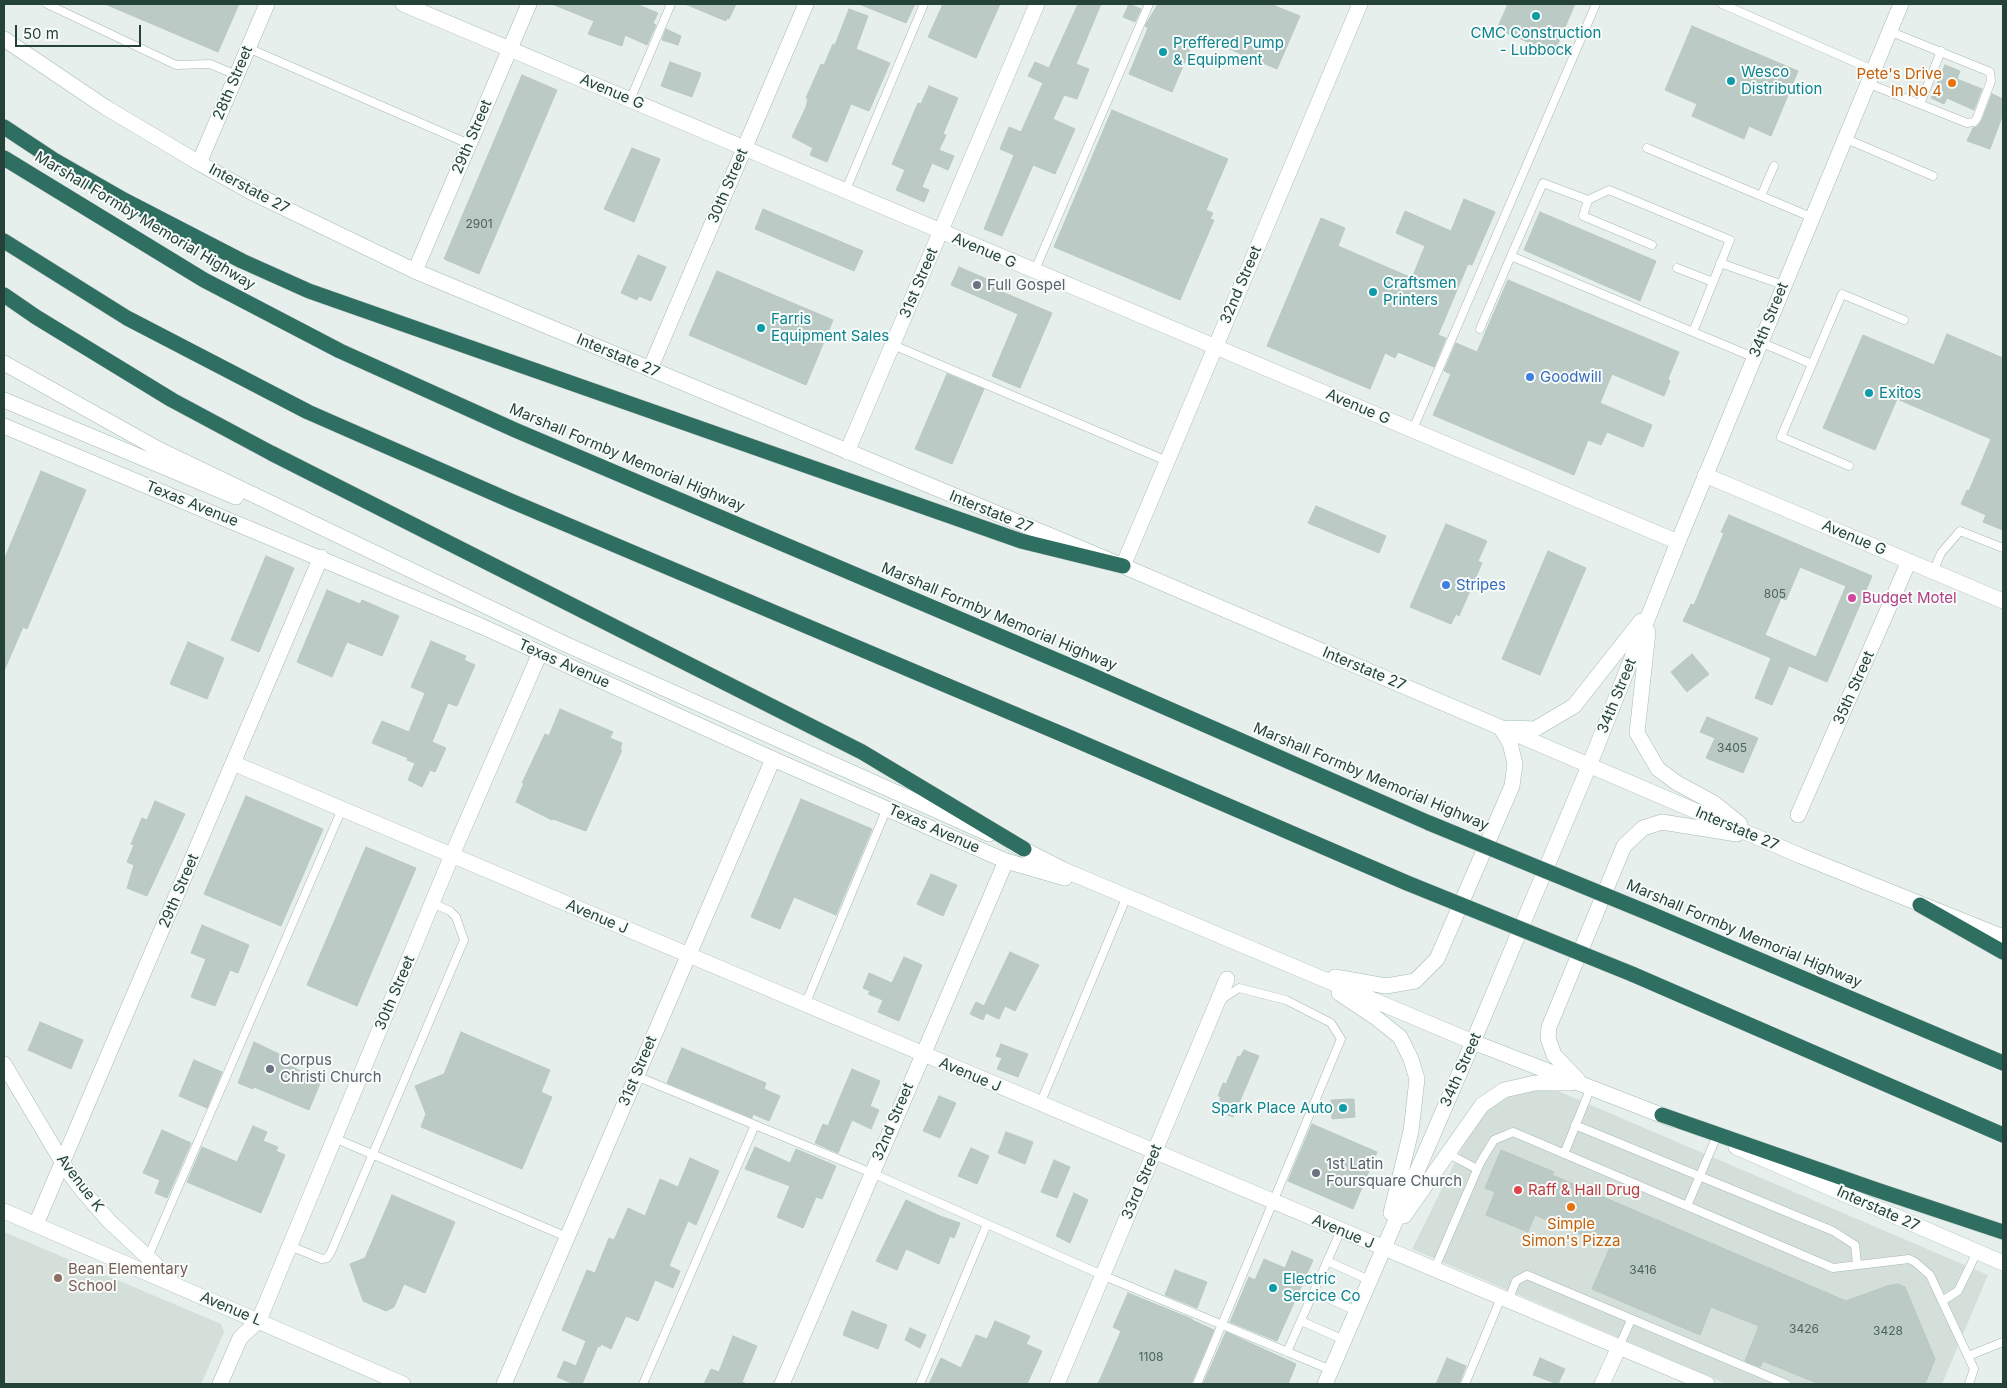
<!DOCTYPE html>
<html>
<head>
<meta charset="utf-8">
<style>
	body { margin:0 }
	#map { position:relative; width:2007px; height:1388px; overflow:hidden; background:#e6efeb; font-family:Inter,sans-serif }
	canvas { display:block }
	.frame { position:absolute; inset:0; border:5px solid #24423a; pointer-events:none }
	.scale { position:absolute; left:15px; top:25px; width:126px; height:22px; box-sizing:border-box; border:2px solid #24423a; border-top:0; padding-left:6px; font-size:15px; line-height:18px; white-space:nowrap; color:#24423a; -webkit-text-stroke:4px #f7fbf9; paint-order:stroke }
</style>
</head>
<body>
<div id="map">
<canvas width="2007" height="1388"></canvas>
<div class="frame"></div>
<div class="scale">50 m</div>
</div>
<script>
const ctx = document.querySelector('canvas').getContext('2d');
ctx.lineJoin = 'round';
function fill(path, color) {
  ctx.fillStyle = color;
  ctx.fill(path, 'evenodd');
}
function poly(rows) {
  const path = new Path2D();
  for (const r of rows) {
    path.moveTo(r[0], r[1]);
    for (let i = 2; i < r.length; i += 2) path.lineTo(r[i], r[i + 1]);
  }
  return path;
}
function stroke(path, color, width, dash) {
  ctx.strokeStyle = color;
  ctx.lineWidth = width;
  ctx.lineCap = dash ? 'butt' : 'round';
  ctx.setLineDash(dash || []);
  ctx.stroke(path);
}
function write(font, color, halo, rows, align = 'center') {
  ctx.font = font + ' Inter,sans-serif';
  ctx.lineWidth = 4;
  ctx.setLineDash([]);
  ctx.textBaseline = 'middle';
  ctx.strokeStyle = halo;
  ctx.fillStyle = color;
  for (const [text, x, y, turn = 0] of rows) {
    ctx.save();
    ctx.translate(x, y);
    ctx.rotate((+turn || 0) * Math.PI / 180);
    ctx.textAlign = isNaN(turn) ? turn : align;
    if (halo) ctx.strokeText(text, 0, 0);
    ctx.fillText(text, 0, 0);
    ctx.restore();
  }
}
fill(poly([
	[1546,1089,1558,1091,1988,1275,1942,1384,1726,1384,1412,1249,1467,1138,1488,1109,1500,1099,1514,1093],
	[4,1232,221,1324,224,1332,201,1384,4,1384]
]), '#d4dfda');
const building = poly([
	[105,4,239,4,218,52,105,4],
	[552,4,636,4,658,13,653,23,656,25,647,45,625,35,622,46,588,34,594,21,552,4],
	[685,4,736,4,729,19,727,18,726,21,685,4],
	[859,4,915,4,906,23,859,4],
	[943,4,1000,4,976,58,928,37,943,4],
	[1078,4,1101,4,1076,64,1089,69,1077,99,1064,95,1053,119,1075,129,1055,174,1033,165,1002,236,984,229,1014,155,1000,149,1009,127,1021,132,1043,83,1028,76,1035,62,1049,68,1078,4],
	[1129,4,1141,9,1135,22,1123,17,1129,4],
	[1158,4,1270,4,1300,16,1277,69,1196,35,1172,92,1129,74,1148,28,1145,26,1158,4],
	[1508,4,1575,4,1554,53,1497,29,1508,4],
	[849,9,868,16,856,49,890,63,869,111,851,104,827,162,810,155,813,148,792,137,806,107,808,99,806,98,821,64,824,65,833,44,835,45,849,9],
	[1692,26,1798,71,1771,136,1749,126,1744,139,1692,116,1697,104,1665,90,1692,26],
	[666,29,681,36,678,45,662,40,666,29],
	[670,62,701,73,692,97,661,86,670,62],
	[1945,65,1960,71,1957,79,1982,89,1974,110,1947,98,1944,104,1931,98,1945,65],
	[522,75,557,90,479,274,444,259,522,75],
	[929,86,958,98,943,134,946,135,939,150,954,156,948,170,932,163,922,187,929,190,924,202,896,190,905,170,892,164,918,103,921,104,929,86],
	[1992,94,2003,99,2003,114,1990,149,1967,141,1973,128,1977,127,1982,120,1992,94],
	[1112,110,1228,159,1206,210,1213,213,1210,219,1214,220,1180,300,1054,247,1112,110],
	[632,148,660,159,634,222,604,209,632,148],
	[1464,199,1495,212,1472,265,1468,264,1438,335,1446,338,1434,367,1398,352,1395,358,1385,353,1370,389,1267,346,1321,218,1345,228,1338,246,1412,278,1425,246,1396,233,1405,211,1451,231,1464,199],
	[763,209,863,251,854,271,755,229,763,209],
	[1540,212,1656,261,1640,301,1524,250,1540,212],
	[638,255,666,267,651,301,639,296,637,300,621,293,638,255],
	[959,267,1003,286,1000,291,1052,313,1020,388,992,376,1018,314,951,285,959,267],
	[717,271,833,320,806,385,689,335,717,271],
	[1508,280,1679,352,1668,379,1670,381,1664,396,1612,374,1600,403,1652,425,1643,447,1607,432,1601,445,1588,440,1574,475,1433,415,1451,374,1444,371,1456,343,1477,352,1508,280],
	[1947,334,2003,358,2003,530,1983,522,1986,515,1961,504,1967,490,1969,491,1991,439,1897,399,1875,450,1823,428,1863,335,1934,365,1947,334],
	[947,374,984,389,952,464,915,449,947,374],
	[41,471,86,490,27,629,23,627,4,671,4,560,41,471],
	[1316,506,1386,536,1379,553,1308,523,1316,506],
	[1729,515,1872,576,1827,682,1789,666,1772,705,1755,698,1771,658,1683,621,1691,604,1694,605,1724,533,1721,532,1729,515],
	[1800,567,1846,586,1816,657,1765,635,1781,598,1786,600,1800,567],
	[1446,524,1487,541,1478,561,1482,563,1459,616,1456,614,1451,624,1410,607,1446,524],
	[1548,551,1586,568,1540,675,1502,659,1548,551],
	[266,556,294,568,259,652,231,640,266,556],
	[327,590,360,604,362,600,399,616,382,656,347,642,332,677,297,662,327,590],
	[431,641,466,656,464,660,475,665,457,706,448,703,432,742,446,748,435,772,430,770,422,787,408,780,415,763,407,760,408,758,372,743,382,721,409,732,425,693,411,687,431,641],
	[188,642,224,658,207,699,170,684,188,642],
	[1692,654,1709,674,1687,692,1671,672,1692,654],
	[560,709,613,732,610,738,622,743,620,750,622,750,586,831,553,819,552,820,516,802,524,783,522,783,545,734,549,736,560,709],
	[1707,717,1758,738,1743,773,1706,758,1715,738,1700,732,1707,717],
	[246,796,323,829,281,926,204,894,246,796],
	[801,799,872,829,836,915,794,897,780,929,751,917,801,799],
	[155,801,185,814,147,896,127,888,134,865,127,862,134,845,131,844,142,818,147,820,155,801],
	[366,847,416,868,357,1006,307,985,366,847],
	[931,874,957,885,943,916,917,904,931,874],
	[202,925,249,945,238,973,230,970,215,1006,191,997,206,959,191,953,202,925],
	[1010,952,1039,965,1015,1011,1005,1006,999,1019,986,1013,983,1020,970,1014,976,1002,984,1006,1010,952],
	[904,957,922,965,899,1021,878,1012,883,1000,868,994,870,991,863,988,869,973,892,983,904,957],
	[40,1022,83,1040,71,1069,28,1050,40,1022],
	[461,1032,550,1070,541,1092,552,1097,522,1169,421,1127,426,1114,415,1086,444,1074,461,1032],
	[254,1042,279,1054,278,1060,321,1081,309,1110,254,1087,253,1089,238,1083,254,1042],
	[1001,1044,1028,1054,1018,1077,997,1069,1002,1058,996,1056,1001,1044],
	[682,1048,766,1083,764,1089,780,1096,769,1121,753,1114,752,1118,667,1083,682,1048],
	[1244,1050,1259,1056,1233,1117,1216,1110,1221,1097,1218,1096,1223,1083,1226,1084,1238,1056,1240,1057,1244,1050],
	[194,1060,222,1072,207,1108,179,1096,194,1060],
	[852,1069,880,1081,870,1106,879,1110,871,1129,852,1120,838,1153,815,1143,823,1124,828,1126,852,1069],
	[939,1096,956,1103,940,1138,923,1131,939,1096],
	[1350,1099,1354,1099,1355,1117,1332,1119,1331,1100,1350,1099],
	[1312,1124,1377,1152,1353,1209,1288,1181,1312,1124],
	[253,1126,267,1132,263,1141,278,1147,276,1151,285,1155,261,1213,187,1182,202,1147,237,1162,253,1126],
	[162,1130,191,1143,167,1198,155,1193,160,1180,143,1173,162,1130],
	[1006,1132,1033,1142,1025,1164,998,1153,1006,1132],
	[755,1147,790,1163,796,1149,836,1166,822,1199,816,1197,803,1228,777,1217,790,1186,745,1169,755,1147],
	[971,1148,989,1156,977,1184,958,1176,971,1148],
	[1501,1150,1554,1172,1552,1175,1846,1301,1887,1286,1898,1284,1905,1287,1935,1359,1925,1384,1819,1384,1763,1361,1760,1367,1745,1361,1759,1326,1711,1307,1700,1335,1592,1289,1610,1247,1535,1215,1528,1232,1486,1215,1495,1192,1485,1188,1501,1150],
	[690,1158,719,1171,696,1225,688,1221,669,1266,680,1271,673,1288,655,1280,638,1321,626,1316,611,1349,601,1344,600,1347,598,1346,582,1384,574,1384,557,1377,564,1361,576,1366,586,1341,562,1330,587,1270,595,1273,609,1238,614,1240,628,1208,645,1216,660,1179,678,1187,690,1158],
	[1054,1160,1070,1167,1057,1198,1041,1192,1054,1160],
	[1074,1193,1088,1200,1070,1243,1056,1236,1074,1193],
	[392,1195,455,1222,425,1293,404,1284,394,1307,386,1311,363,1301,350,1264,365,1258,392,1195],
	[906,1200,940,1216,960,1223,954,1238,950,1236,939,1264,906,1249,897,1270,876,1261,906,1200],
	[1292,1251,1313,1260,1277,1341,1230,1322,1249,1277,1255,1280,1264,1259,1285,1268,1292,1251],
	[1175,1270,1207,1282,1197,1308,1165,1295,1175,1270],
	[1128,1293,1192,1319,1192,1320,1214,1330,1191,1384,1098,1384,1121,1331,1113,1327,1128,1293],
	[852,1311,887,1325,878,1349,843,1335,852,1311],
	[995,1321,1030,1336,1026,1344,1042,1351,1027,1384,929,1384,941,1358,961,1368,976,1335,987,1339,995,1321],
	[910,1328,926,1335,920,1348,905,1340,910,1328],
	[1226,1332,1296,1364,1288,1384,1203,1384,1226,1332],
	[733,1336,757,1346,742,1382,747,1384,704,1384,711,1369,719,1372,733,1336],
	[1447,1358,1466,1366,1459,1384,1436,1384,1447,1358],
	[1540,1358,1565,1369,1558,1384,1533,1375,1540,1358]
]);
fill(building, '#bbcac4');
stroke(building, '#b8c9c2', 1);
const lane = poly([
	[47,4,176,65,210,64,236,75],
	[1722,4,1873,70],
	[248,48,469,144],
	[1867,83,1967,123,1974,122,1977,118,1991,81,1990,72,1889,31],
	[630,100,671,4],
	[1920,104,1941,51],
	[1844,138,1933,176],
	[1647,148,1811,217],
	[845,192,924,4],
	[1761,196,1774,166],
	[1588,200,1583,216,1652,245],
	[1720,263,1783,285],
	[1677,268,1713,282],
	[1034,272,1149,4],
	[1480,329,1511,256,1543,183,1588,200,1609,190,1730,240,1693,332,1511,256],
	[1693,332,1753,357],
	[1760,342,1812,364],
	[893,345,1167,461],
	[1413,429,1596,4],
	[1849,466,1781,437,1842,294,1904,320],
	[1933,572,1941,553,1960,531,2003,548],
	[805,1005,887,808],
	[636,1076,872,1173,1102,1275,1331,1370],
	[1040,1104,1127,896],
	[1575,1125,1833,1231,1855,1245,1857,1264],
	[334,1138,567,1237],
	[1447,1153,1477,1169],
	[1564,1154,1591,1087],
	[1687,1206,1716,1138],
	[290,1246,322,1259,327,1258,331,1252,464,940,456,917,450,911,432,903],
	[148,1257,342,809],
	[1327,1261,1369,1280],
	[1434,1270,1480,1163,1494,1140,1513,1132,1833,1268,1909,1259,1915,1262,1930,1275,1974,1369,1969,1384],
	[1314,1292,1356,1311],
	[1508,1301,1516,1281,1527,1275,1786,1384],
	[1942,1301,1958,1291,1977,1252],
	[1301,1321,1344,1340],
	[1619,1347,1631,1320],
	[1287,1352,1341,1230],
	[1968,1356,2003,1342],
	[643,1384,755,1125],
	[920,1384,987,1224],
	[1197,1384,1341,1039,1331,1023,1286,1000,1239,988,1219,1001],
	[1465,1384,1501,1298]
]);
const street = poly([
	[403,4,1678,542],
	[199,163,267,4],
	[415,271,529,4],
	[650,369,806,4],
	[847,452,1037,4],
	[1705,475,2003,601],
	[1123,566,1360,4],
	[233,763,1707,1384],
	[1798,815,1909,561],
	[36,1224,321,557],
	[220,1384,240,1338,259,1320,452,855,540,653],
	[504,1384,773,759],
	[782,1384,1006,861],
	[1057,1384,1227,979],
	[1602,1384,1619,1347]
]);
const secondary = poly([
	[4,39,105,107,199,163,253,193,415,271,1123,566,1801,856,2003,937],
	[4,363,158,449,565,644,989,834],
	[4,400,236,497],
	[4,426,481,626,773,759,1006,861,1065,878],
	[1648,632,1637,733,1658,769,1677,783,1714,803,1740,824],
	[1509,728,1535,729,1574,706,1641,621],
	[1013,844,1064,870,1473,1042,1674,1120],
	[1335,977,1386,986,1415,981,1437,959,1512,786,1515,764,1510,743,1500,727],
	[1339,993,1375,1017,1400,1037,1411,1059,1417,1079,1411,1131,1391,1213],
	[4,1064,67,1170,82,1190,109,1221,170,1278],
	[1578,1080,1554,1055,1548,1038,1549,1027,1624,846,1643,828,1662,822,1737,834],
	[1736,1147,2003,1263],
	[4,1211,403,1384],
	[1404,1216,1482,1105,1504,1090,1535,1083,1571,1083],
	[1325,1384,1473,1042,1589,766,1678,542,1901,4]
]);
const highway = poly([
	[4,127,54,160,124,200,242,261,309,291,1021,541,1123,566],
	[4,158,204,280,340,351,515,430,1089,674,1429,823],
	[4,241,127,318,308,412,511,501,1071,738,1407,883],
	[4,295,36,317,172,400,271,453,862,752,1024,849],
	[1920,905,2003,952],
	[1651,914,2003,1063],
	[1632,974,2003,1135],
	[1662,1115,1877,1190,2003,1232]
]);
stroke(lane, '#a8b8b2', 9);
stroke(street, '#a8b8b2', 16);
stroke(secondary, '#a4bbb3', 16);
stroke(highway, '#c2cac8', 16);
stroke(lane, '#fff', 8);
stroke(street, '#fff', 15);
stroke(secondary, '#fff', 15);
stroke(highway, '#2f6f62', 15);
const highwayBridge = poly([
	[1429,823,1651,914],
	[1407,883,1632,974]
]);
stroke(highwayBridge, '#c2cac8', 16, []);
stroke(highwayBridge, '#2f6f62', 15);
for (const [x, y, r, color] of [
	[1536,16,5,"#0f9aa8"],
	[1163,52,5,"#0f9aa8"],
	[1731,81,5,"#0f9aa8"],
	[1952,83,5,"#e8710a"],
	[977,285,5,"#6b7280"],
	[1373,292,5,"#0f9aa8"],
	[761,328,5,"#0f9aa8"],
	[1530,377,5,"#3f7fe0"],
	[1869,393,5,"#0f9aa8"],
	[1446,585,5,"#3f7fe0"],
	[1852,598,5,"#d1479c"],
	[270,1069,5,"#6b7280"],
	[1343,1108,5,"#0f9aa8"],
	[1316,1173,5,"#6b7280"],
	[1518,1190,5,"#e0444e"],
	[1571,1207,5,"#e8710a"],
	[58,1278,5,"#8d6e63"],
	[1273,1288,5,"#0f9aa8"]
]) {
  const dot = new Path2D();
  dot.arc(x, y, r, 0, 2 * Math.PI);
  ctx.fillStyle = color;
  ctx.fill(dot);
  stroke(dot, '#f7fbf9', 2);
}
write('12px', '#4a645c', null, [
	["2901",479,224],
	["805",1775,594],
	["3405",1732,748],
	["3416",1643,1270],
	["3426",1804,1329],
	["3428",1888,1331],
	["1108",1151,1357]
]);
write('15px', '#0d838f', '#f7fbf9', [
	["CMC Construction",1536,33,"center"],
	["- Lubbock",1536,50,"center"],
	["Preffered Pump",1173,43],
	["& Equipment",1173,60],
	["Wesco",1741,72],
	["Distribution",1741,89],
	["Craftsmen",1383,283],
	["Printers",1383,300],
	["Farris",771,319],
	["Equipment Sales",771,336],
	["Exitos",1879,393],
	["Spark Place Auto",1333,1108,"right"],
	["Electric",1283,1279],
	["Sercice Co",1283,1296]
], 'left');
write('15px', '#c56008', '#f7fbf9', [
	["Pete's Drive",1942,74],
	["In No 4",1942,91],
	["Simple",1571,1224,"center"],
	["Simon's Pizza",1571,1241,"center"]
], 'right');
write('15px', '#24423a', '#f7fbf9', [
	["28th Street",233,83,-67],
	["Avenue G",612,92,23],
	["29th Street",472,137,-67],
	["30th Street",728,186,-67],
	["Interstate 27",249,189,28],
	["Marshall Formby Memorial Highway",145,221,31],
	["Avenue G",984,251,23],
	["31st Street",919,283,-67],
	["32nd Street",1241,285,-67],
	["34th Street",1769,320,-68],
	["Interstate 27",618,356,23],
	["Avenue G",1358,407,23],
	["Marshall Formby Memorial Highway",627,458,23],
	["Texas Avenue",192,504,22],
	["Interstate 27",991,512,22],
	["Avenue G",1854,538,23],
	["Marshall Formby Memorial Highway",999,617,23],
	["Texas Avenue",564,664,24],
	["Interstate 27",1364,669,23],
	["35th Street",1854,688,-66],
	["34th Street",1617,696,-68],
	["Marshall Formby Memorial Highway",1371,777,23],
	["Texas Avenue",934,829,24],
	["Interstate 27",1737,829,23],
	["29th Street",179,891,-67],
	["Avenue J",597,917,23],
	["Marshall Formby Memorial Highway",1744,934,23],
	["30th Street",395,993,-67],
	["34th Street",1461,1070,-66],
	["31st Street",638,1071,-67],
	["Avenue J",970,1075,23],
	["32nd Street",893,1122,-67],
	["33rd Street",1142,1182,-67],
	["Avenue K",80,1183,53],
	["Interstate 27",1878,1209,24],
	["Avenue J",1343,1232,23],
	["Avenue L",231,1309,23]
]);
write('15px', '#5b616d', '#f7fbf9', [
	["Full Gospel",987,285],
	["Corpus",280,1060],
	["Christi Church",280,1077],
	["1st Latin",1326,1164],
	["Foursquare Church",1326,1181]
], 'left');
write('15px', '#366cbe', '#f7fbf9', [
	["Goodwill",1540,377],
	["Stripes",1456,585]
], 'left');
write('15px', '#b23c85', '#f7fbf9', [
	["Budget Motel",1862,598]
], 'left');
write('15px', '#be3a42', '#f7fbf9', [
	["Raff & Hall Drug",1528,1190]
], 'left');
write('15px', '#785e54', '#f7fbf9', [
	["Bean Elementary",68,1269],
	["School",68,1286]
], 'left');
</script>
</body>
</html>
